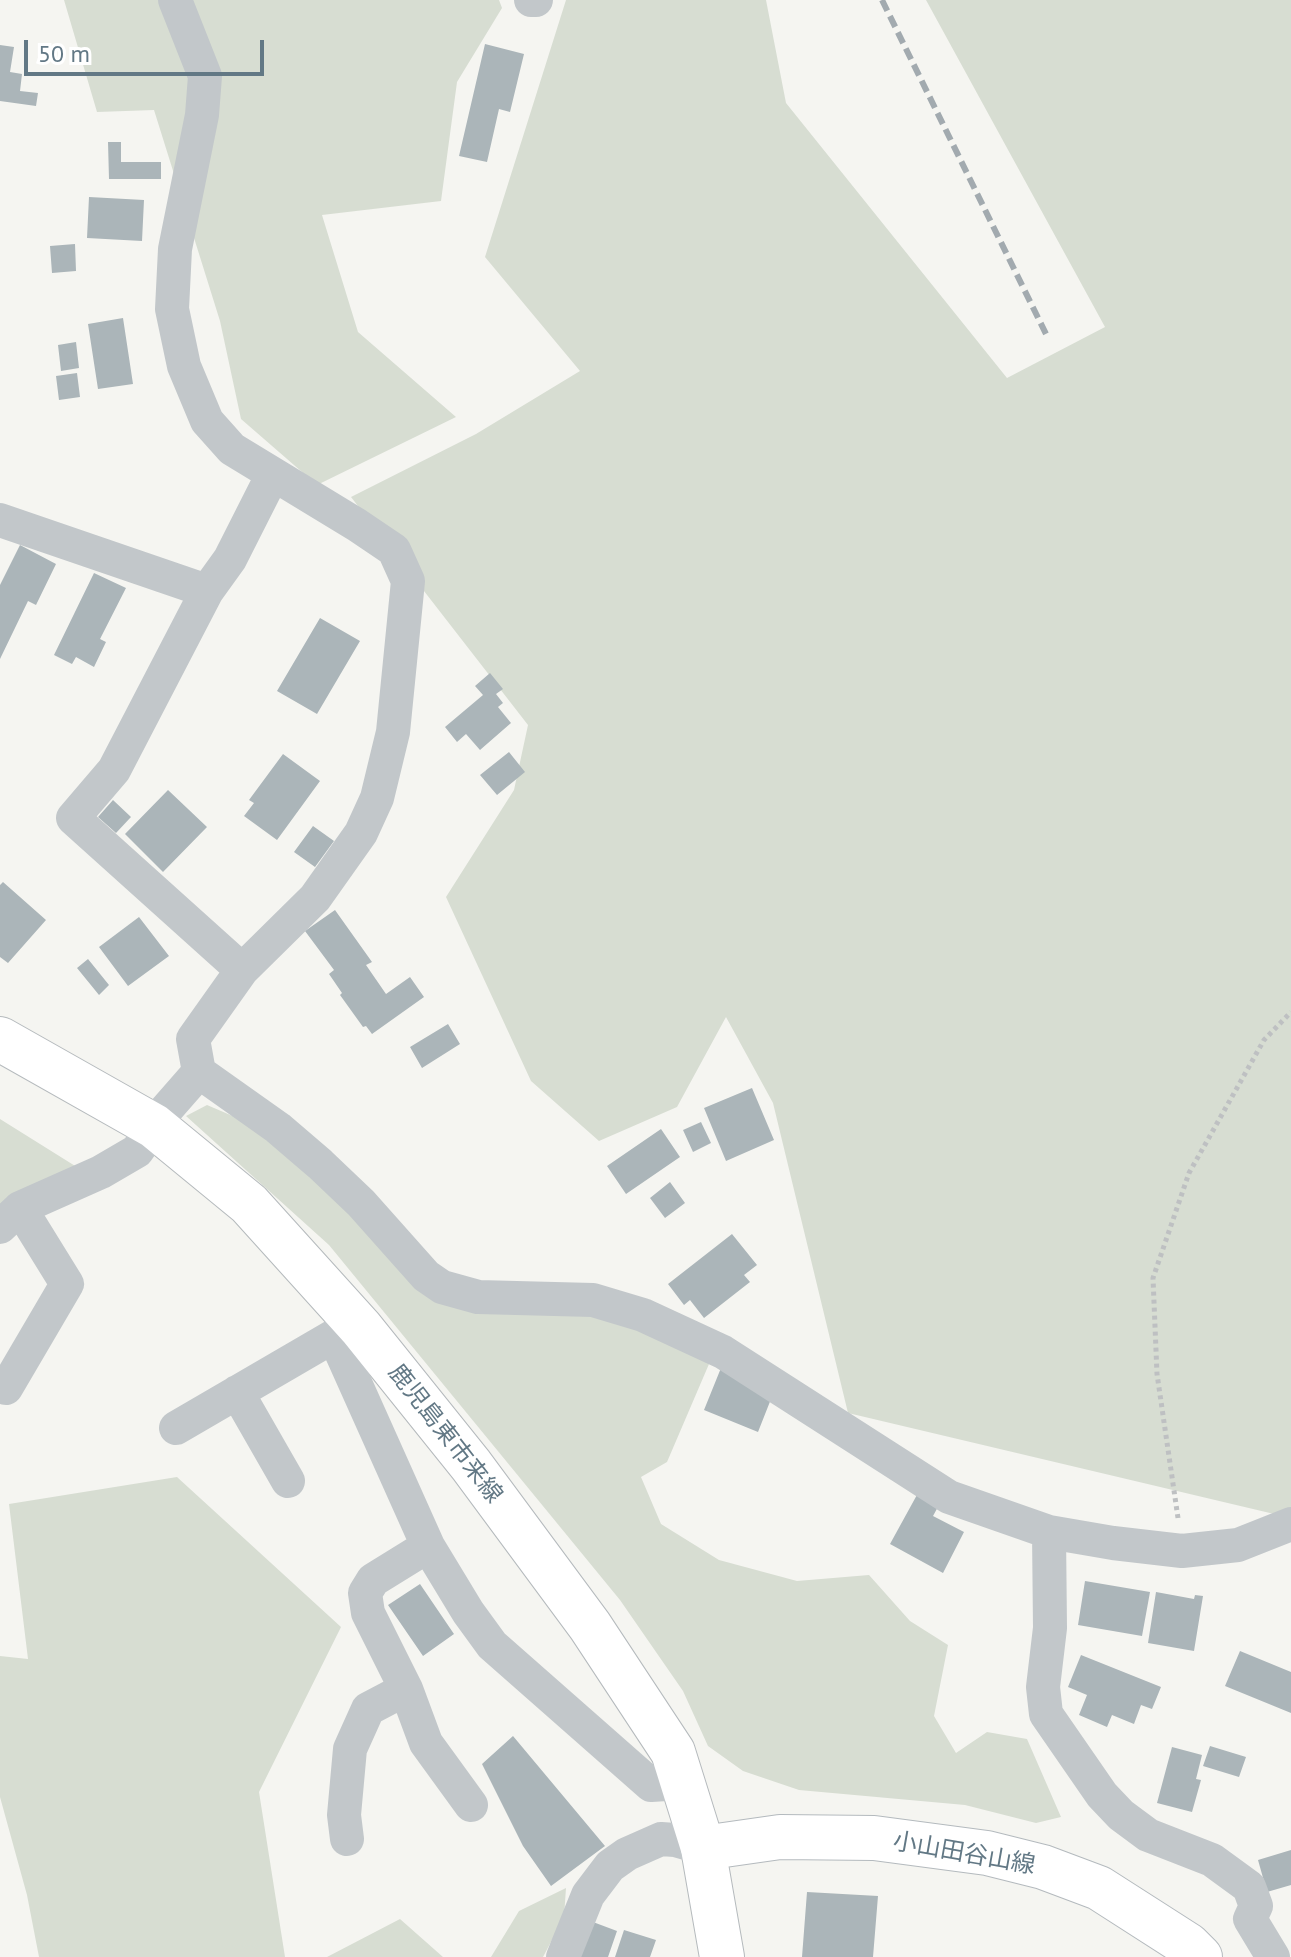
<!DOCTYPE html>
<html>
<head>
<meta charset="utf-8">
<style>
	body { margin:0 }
	#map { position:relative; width:1291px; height:1957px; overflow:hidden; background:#f5f5f1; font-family:"PT Sans",sans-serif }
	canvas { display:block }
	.scale { position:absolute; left:24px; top:40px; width:240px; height:36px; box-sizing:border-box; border:4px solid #627885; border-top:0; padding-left:10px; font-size:24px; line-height:28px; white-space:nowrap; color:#627885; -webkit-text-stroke:6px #fff; paint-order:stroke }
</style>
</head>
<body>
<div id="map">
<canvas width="1291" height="1957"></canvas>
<div class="scale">50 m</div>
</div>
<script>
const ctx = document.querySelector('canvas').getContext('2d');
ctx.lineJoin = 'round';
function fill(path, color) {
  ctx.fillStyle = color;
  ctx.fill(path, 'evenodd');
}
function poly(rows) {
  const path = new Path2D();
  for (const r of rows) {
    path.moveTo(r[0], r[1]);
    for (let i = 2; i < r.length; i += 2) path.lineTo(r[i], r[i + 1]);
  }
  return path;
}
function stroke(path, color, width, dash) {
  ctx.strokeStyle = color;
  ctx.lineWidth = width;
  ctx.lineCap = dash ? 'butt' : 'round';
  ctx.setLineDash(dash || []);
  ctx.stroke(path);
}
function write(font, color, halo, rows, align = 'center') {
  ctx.font = font + ' "PT Sans","Noto Sans JP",sans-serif';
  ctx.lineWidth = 8;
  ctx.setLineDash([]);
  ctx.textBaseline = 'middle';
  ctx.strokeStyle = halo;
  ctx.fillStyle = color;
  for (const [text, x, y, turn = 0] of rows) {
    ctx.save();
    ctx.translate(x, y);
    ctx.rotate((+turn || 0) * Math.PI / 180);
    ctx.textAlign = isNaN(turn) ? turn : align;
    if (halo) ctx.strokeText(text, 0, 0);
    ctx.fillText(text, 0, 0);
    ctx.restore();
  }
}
fill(poly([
	[64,0,499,0,502,8,457,82,441,201,322,215,358,332,456,417,317,485,241,419,220,321,154,110,97,112],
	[566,0,766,0,786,103,1007,378,1105,327,926,0,1291,0,1291,1518,848,1413,773,1103,726,1017,677,1107,599,1141,531,1081,446,897,514,790,528,725,351,497,476,434,580,371,485,257],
	[207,1105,249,1123,326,1187,421,1282,593,1310,712,1357,667,1462,641,1477,661,1524,719,1560,797,1581,869,1575,910,1621,948,1645,934,1716,956,1753,987,1732,1027,1739,1061,1817,1036,1823,965,1805,799,1790,743,1771,708,1746,683,1691,620,1600,329,1245,186,1116],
	[0,1119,80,1169,0,1212],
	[177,1477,341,1627,259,1792,285,1957,39,1957,27,1895,0,1797,0,1656,28,1659,9,1504],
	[566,1888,564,1917,543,1957,491,1957,519,1911],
	[400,1919,443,1957,327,1957]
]), '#d7ddd2');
fill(poly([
	[485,44,524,54,510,112,499,109,487,162,459,156],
	[0,45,14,47,10,72,22,74,20,91,38,93,36,106,0,101],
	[108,142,121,142,121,162,161,162,161,179,109,179],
	[89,197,144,200,142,241,87,238],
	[75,244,76,271,52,273,50,246],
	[123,318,133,384,98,389,88,324],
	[76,342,79,368,61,371,58,345],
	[77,373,80,397,59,400,56,376],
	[20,545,56,564,36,605,28,601,0,659,0,585],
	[94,573,126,588,100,639,106,642,94,667,76,657,72,664,54,655],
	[320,618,360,641,317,714,277,691],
	[490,673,503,689,496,694,503,703,498,707,511,723,480,750,466,734,457,742,445,727,483,695,475,686],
	[509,752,525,772,497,795,480,775],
	[283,754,320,781,277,840,244,816,254,803,249,800],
	[168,790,207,827,163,872,125,834],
	[113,800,131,817,116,833,98,817],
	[313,826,334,841,315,867,294,852],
	[3,882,46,920,8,963,0,957,0,885],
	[335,910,372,962,366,965,386,994,410,977,424,997,372,1034,366,1026,363,1027,340,995,342,993,329,974,334,970,305,931],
	[139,917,169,956,128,986,99,947],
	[88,959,109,985,99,995,77,968],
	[448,1024,460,1044,422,1068,410,1047],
	[752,1088,774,1140,726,1161,704,1108],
	[701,1122,711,1143,693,1152,683,1130],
	[661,1129,680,1157,626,1194,607,1166],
	[670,1182,685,1203,665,1218,650,1198],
	[732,1234,757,1265,744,1275,750,1282,704,1318,690,1300,684,1305,668,1284],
	[723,1363,771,1399,758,1432,704,1410],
	[918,1493,939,1505,933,1516,964,1532,943,1573,890,1544],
	[1085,1581,1150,1592,1142,1636,1078,1625],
	[420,1584,454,1634,423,1656,388,1605],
	[1156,1592,1194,1599,1195,1595,1203,1596,1194,1651,1148,1643],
	[1240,1651,1291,1672,1291,1713,1225,1686],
	[1081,1655,1161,1687,1152,1709,1141,1705,1134,1724,1112,1715,1107,1727,1079,1715,1087,1695,1068,1687],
	[513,1736,605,1846,551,1886,523,1846,482,1764],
	[1210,1746,1246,1757,1239,1777,1203,1766],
	[1172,1747,1202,1755,1196,1779,1201,1780,1192,1812,1157,1803],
	[1291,1850,1291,1885,1267,1892,1258,1860],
	[807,1892,878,1896,873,1957,802,1957],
	[585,1919,617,1931,608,1957,571,1957],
	[624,1930,656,1940,650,1957,615,1957]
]), '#abb5b9');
const secondary = poly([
	[703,1848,780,1837,874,1838,987,1853,1043,1867,1099,1888,1188,1945,1200,1957]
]);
const primary = poly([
	[0,1039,154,1126,249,1204,361,1328,471,1465,590,1626,673,1752,703,1848,722,1957]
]);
stroke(secondary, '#b4babe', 46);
stroke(primary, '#b5babd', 46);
stroke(poly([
	[1178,1518,1157,1374,1153,1278,1189,1173,1264,1040,1291,1012]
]), '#bec0c2', 5, [4, 4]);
stroke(poly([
	[531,0,536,0],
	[0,520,207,591,230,559,273,474],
	[207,591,114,770,73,818,242,970],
	[199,1072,278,1128,320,1164,361,1203,426,1276,442,1287,478,1297,593,1300,643,1315,723,1352,949,1497,1049,1532,1113,1543,1182,1551,1238,1545,1291,1524],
	[0,1227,20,1208,101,1172,137,1151,164,1112,199,1072,193,1039,242,970,315,898,361,833,377,798,393,732,408,581,394,550,357,525,232,449,207,421,184,366,172,309,175,249,202,115,205,76,175,0],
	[361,1328,334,1336,428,1546,468,1612,492,1645,651,1785,682,1783],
	[6,1388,67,1284,20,1208],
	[237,1392,288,1481],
	[176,1428,334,1336],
	[1049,1532,1050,1628,1043,1687,1046,1714,1102,1795,1121,1815,1148,1835,1212,1860,1249,1887,1256,1906,1250,1919,1273,1957],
	[428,1546,373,1580,365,1593,368,1613,406,1689,426,1743,471,1805],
	[347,1839,344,1815,350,1749,368,1709,406,1689],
	[563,1957,588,1895,610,1866,627,1854,661,1839,675,1840,703,1848]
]), '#c2c7ca', 34);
stroke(secondary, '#fff', 44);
stroke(primary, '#fff', 44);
stroke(poly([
	[882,0,1046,334]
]), '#a2aaaf', 6, [12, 6]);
write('24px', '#627885', '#fff', [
	["鹿児島東市来線",445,1434,52],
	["小山田谷山線",964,1854,10]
]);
</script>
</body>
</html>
